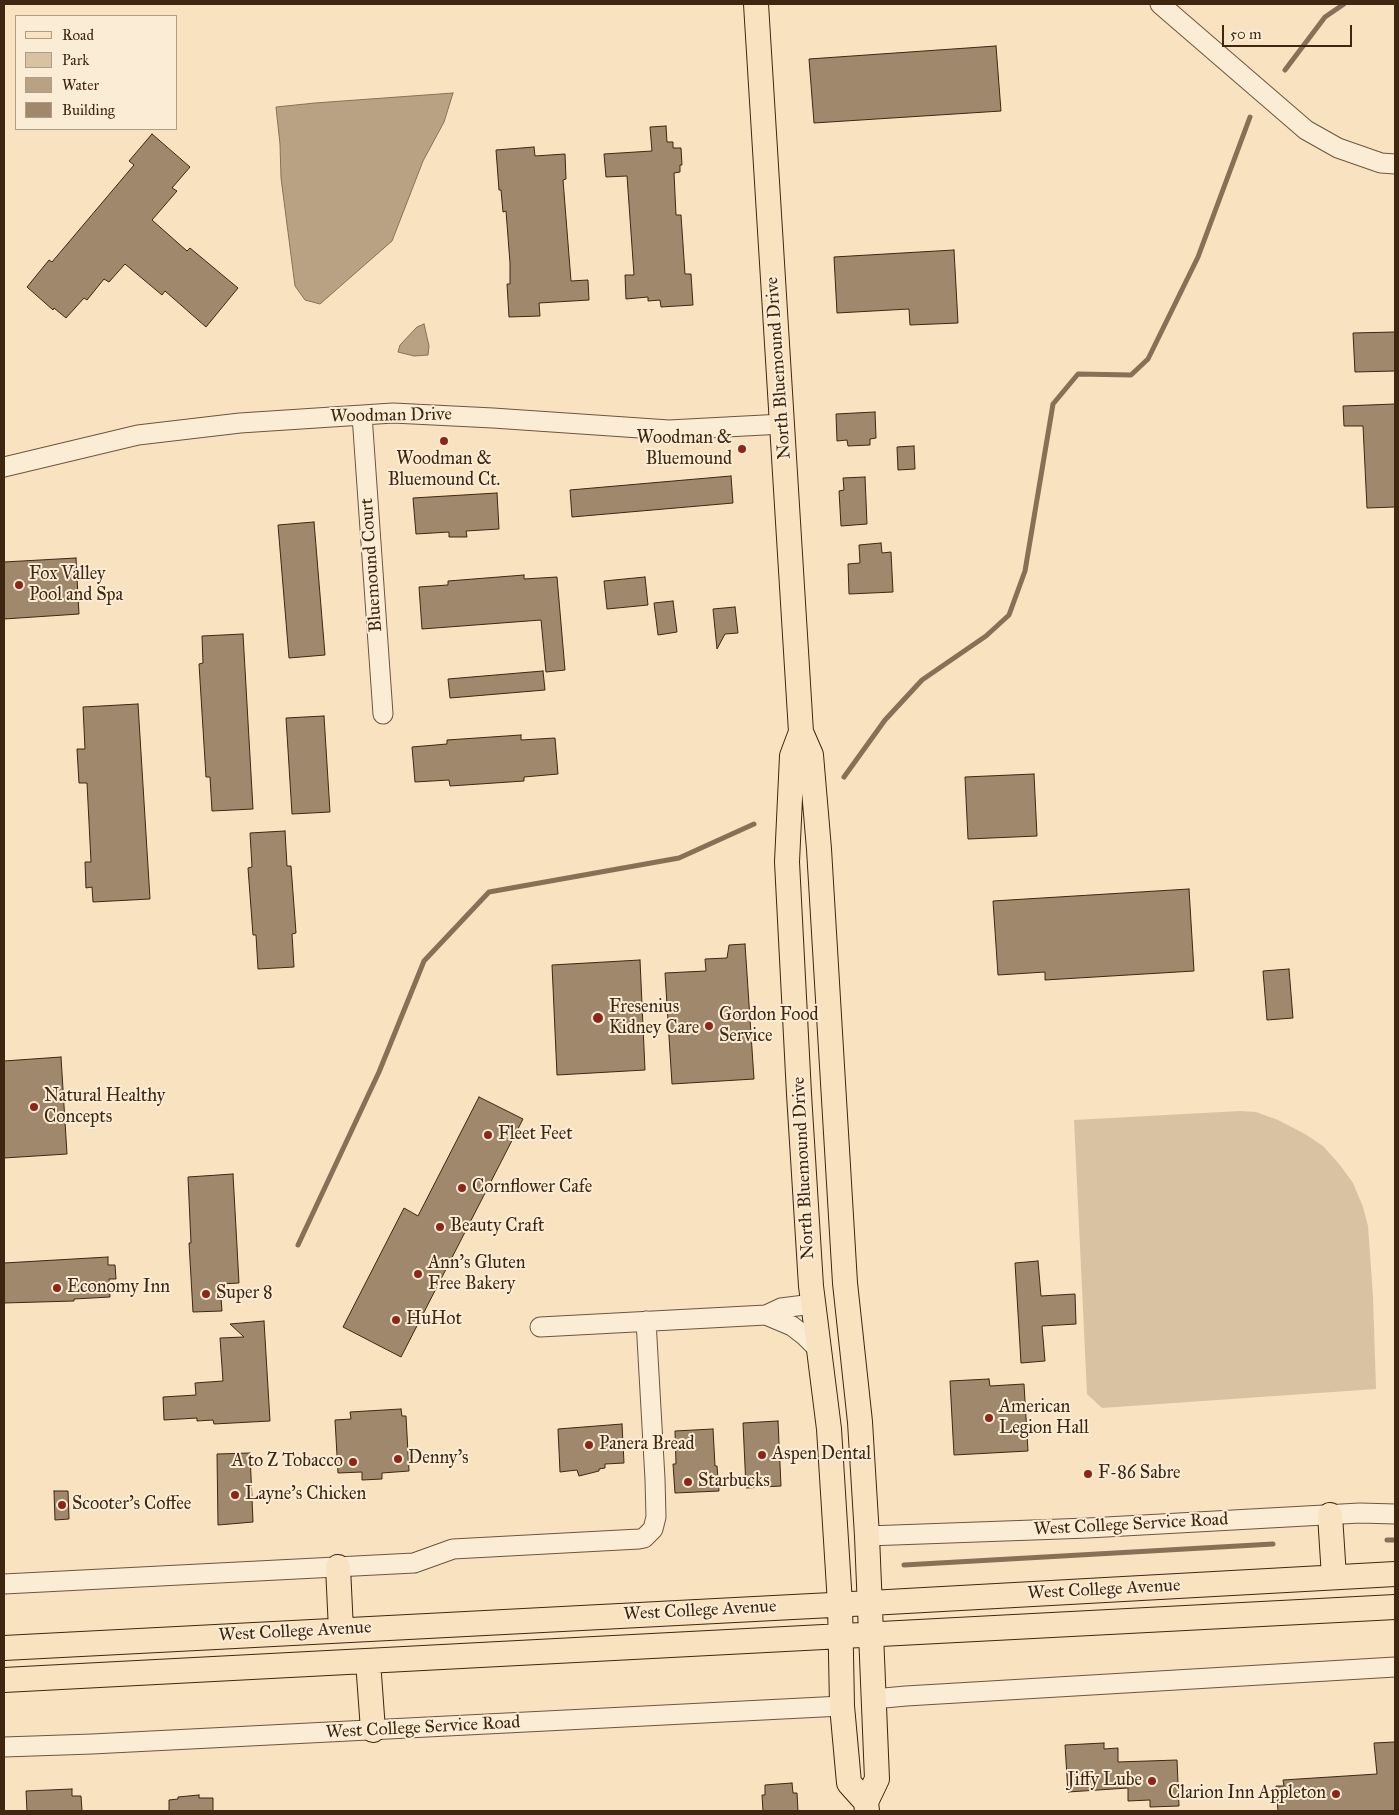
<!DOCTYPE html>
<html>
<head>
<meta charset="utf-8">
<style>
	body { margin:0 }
	#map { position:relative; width:1399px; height:1815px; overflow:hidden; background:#f9e2c0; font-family:"IM FELL Great Primer",serif }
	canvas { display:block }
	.frame { position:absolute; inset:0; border:5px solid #3e2611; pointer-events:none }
	.legend { position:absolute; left:15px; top:15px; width:162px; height:115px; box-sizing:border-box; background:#fbecd6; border:1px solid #af9d87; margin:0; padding:6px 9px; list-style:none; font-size:15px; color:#3e2611 }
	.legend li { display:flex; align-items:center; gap:10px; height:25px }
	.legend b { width:25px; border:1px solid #af9d87 }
	.scale { position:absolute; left:1222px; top:25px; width:130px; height:22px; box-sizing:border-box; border:2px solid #3e2611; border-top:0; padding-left:6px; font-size:15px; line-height:18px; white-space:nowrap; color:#3e2611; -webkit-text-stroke:4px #fbecd6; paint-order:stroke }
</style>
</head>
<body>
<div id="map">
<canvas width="1399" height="1815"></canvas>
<div class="frame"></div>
<ul class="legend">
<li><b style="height:6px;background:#f9e2c0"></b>Road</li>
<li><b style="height:14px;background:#d9c2a2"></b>Park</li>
<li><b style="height:14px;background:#b9a284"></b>Water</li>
<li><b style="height:14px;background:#9f886c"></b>Building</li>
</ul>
<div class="scale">50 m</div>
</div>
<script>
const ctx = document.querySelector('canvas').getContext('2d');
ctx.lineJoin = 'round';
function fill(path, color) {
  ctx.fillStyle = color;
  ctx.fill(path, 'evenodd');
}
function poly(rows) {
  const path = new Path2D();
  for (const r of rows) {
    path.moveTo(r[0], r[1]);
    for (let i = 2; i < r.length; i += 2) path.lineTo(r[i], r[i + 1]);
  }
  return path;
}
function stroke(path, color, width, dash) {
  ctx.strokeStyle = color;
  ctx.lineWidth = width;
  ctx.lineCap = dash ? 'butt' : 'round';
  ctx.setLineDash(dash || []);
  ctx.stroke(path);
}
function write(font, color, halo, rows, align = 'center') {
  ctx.font = font + ' "IM FELL Great Primer",serif';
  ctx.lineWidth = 4;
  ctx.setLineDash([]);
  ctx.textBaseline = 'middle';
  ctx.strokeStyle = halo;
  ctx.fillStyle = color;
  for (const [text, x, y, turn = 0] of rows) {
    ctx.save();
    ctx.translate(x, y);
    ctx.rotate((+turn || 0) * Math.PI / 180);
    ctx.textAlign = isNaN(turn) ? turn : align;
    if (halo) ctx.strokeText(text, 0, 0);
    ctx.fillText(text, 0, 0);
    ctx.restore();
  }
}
fill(poly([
	[1240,1111,1256,1112,1278,1120,1305,1134,1323,1146,1340,1165,1353,1183,1363,1207,1368,1226,1373,1296,1376,1389,1102,1408,1087,1394,1074,1120]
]), '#d9c2a2');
const water = poly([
	[453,93,444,122,423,161,392,241,320,304,305,300,295,286,281,178,280,144,276,107,315,103,453,93],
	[424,324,429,346,428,355,414,356,398,352,400,345,417,327,424,324]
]);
fill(water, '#b9a284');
stroke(water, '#887056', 1);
stroke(poly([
	[1285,70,1325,17,1344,4],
	[844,777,885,720,922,680,986,636,1009,615,1025,571,1053,404,1078,374,1131,375,1148,359,1198,257,1250,117],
	[298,1245,379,1072,424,961,489,892,679,858,754,824],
	[1387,1540,1395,1540],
	[904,1565,1273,1544]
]), '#887056', 5);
const building = poly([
	[996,46,1001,111,814,123,809,59,996,46],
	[666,126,667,142,673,142,673,148,681,148,682,165,680,165,680,172,674,173,676,215,681,215,685,274,691,274,693,305,661,307,660,300,648,301,648,297,626,299,625,275,634,275,627,176,606,177,604,154,652,151,650,127,666,126],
	[152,134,190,167,172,188,177,191,152,220,187,251,190,248,238,288,206,327,165,291,162,295,125,264,109,282,104,279,87,300,84,298,66,318,54,308,53,310,27,287,49,260,52,262,134,165,129,161,152,134],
	[534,147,535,156,565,154,566,179,563,180,571,281,588,280,589,300,539,303,540,316,509,317,507,284,510,284,510,263,506,211,503,212,501,190,499,190,496,150,534,147],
	[954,250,958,323,910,325,909,309,837,313,834,257,954,250],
	[1395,332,1395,371,1355,372,1353,333,1395,332],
	[1395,404,1395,507,1367,508,1363,426,1344,426,1343,406,1395,404],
	[875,412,876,438,870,439,870,445,848,446,847,440,837,441,836,414,875,412],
	[914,446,915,469,898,470,897,447,914,446],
	[731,476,733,503,572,517,570,490,731,476],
	[865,477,867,524,841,526,839,491,844,490,843,478,865,477],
	[497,493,499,529,466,531,467,537,449,537,449,532,416,534,413,498,497,493],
	[314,522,325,655,289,658,278,525,314,522],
	[881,543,882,553,891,552,893,592,849,594,848,564,860,563,859,545,881,543],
	[76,558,79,614,4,619,4,562,76,558],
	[524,575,524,579,557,577,565,670,546,672,541,620,422,629,419,587,448,585,448,581,524,575],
	[645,577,648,605,607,609,604,581,645,577],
	[673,601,677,632,658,635,654,603,673,601],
	[735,607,738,633,725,634,717,649,713,609,735,607],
	[243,634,253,809,212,811,210,777,206,777,199,664,203,663,202,636,243,634],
	[543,671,545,690,450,698,448,679,543,671],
	[138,704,150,899,93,902,92,887,86,888,85,862,91,862,87,783,79,783,77,749,85,749,83,707,138,704],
	[324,716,330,812,292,814,286,718,324,716],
	[521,735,521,740,555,738,558,774,524,777,524,781,450,786,449,780,415,782,412,747,447,744,447,740,521,735],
	[1034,774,1037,836,968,839,965,777,1034,774],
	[285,831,287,866,291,866,296,933,292,934,294,967,258,969,256,935,253,935,248,868,252,867,250,833,285,831],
	[1189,889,1194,971,1045,980,1045,972,998,975,993,901,1189,889],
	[745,944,754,1079,672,1084,665,973,706,971,705,959,727,958,729,945,745,944],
	[640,960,645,1070,557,1075,552,965,640,960],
	[1289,969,1293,1018,1267,1020,1263,971,1289,969],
	[61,1057,67,1154,4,1158,4,1061,61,1057],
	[479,1097,523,1119,401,1357,343,1327,404,1208,418,1216,479,1097],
	[233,1174,239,1283,220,1284,222,1311,193,1312,189,1243,191,1243,188,1177,233,1174],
	[108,1257,108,1265,115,1265,116,1279,109,1279,110,1297,74,1299,74,1301,4,1303,4,1263,108,1257],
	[1038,1261,1041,1296,1075,1294,1076,1324,1042,1326,1045,1361,1021,1363,1015,1263,1038,1261],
	[264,1321,270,1421,214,1424,213,1420,197,1421,197,1418,164,1420,163,1397,196,1395,195,1383,223,1381,220,1338,244,1337,230,1324,264,1321],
	[989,1379,990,1386,1024,1384,1028,1451,954,1455,950,1381,989,1379],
	[401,1409,402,1416,406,1416,409,1471,382,1473,382,1479,362,1480,362,1472,338,1473,335,1420,351,1419,350,1412,401,1409],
	[778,1421,781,1486,746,1488,743,1423,778,1421],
	[622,1424,624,1463,605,1464,605,1468,599,1469,599,1471,579,1476,577,1470,560,1472,558,1429,622,1424],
	[713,1429,715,1466,717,1466,719,1491,675,1493,673,1464,676,1464,675,1431,713,1429],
	[250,1453,253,1522,218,1525,217,1454,250,1453],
	[54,1491,68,1491,69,1519,55,1520,54,1491],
	[1395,1742,1395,1811,1278,1811,1276,1786,1284,1786,1283,1780,1377,1774,1374,1743,1395,1742],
	[1104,1743,1104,1749,1118,1748,1118,1762,1177,1760,1179,1806,1150,1807,1150,1800,1128,1801,1128,1788,1068,1792,1065,1745,1104,1743],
	[792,1783,793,1793,797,1793,798,1811,763,1811,762,1795,765,1795,765,1785,792,1783],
	[72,1789,72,1796,81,1796,82,1811,27,1811,26,1791,72,1789],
	[199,1795,199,1798,213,1798,213,1811,169,1811,169,1800,178,1799,178,1797,199,1795]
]);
fill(building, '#9f886c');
stroke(building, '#3e2611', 1);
const minor = poly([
	[1160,4,1306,130,1338,148,1381,163,1395,164],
	[362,415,383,714],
	[4,467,138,435,240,423,393,413,493,418,669,430,783,424],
	[766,1315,792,1326,805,1336,818,1349],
	[540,1327,766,1315,781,1308,813,1304],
	[867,1536,1088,1528,1360,1513,1395,1514],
	[4,1584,414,1563,453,1549,639,1539,644,1538,653,1529,656,1517,655,1479,646,1321],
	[873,1699,906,1696,1395,1667],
	[4,1747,92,1744,842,1706]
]);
const major = poly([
	[756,4,801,732,811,755,819,849,845,1283,860,1422,867,1536,877,1779,866,1802,867,1811],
	[801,732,792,756,787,862,799,1094,811,1286,829,1429,840,1604,842,1706,849,1783,866,1802],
	[1330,1515,1334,1577],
	[338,1567,341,1630],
	[4,1648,870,1603,1395,1574],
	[368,1661,373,1730],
	[4,1680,1395,1607]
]);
stroke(minor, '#6d553d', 21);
stroke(major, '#3e2611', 26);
stroke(minor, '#fbecd6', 19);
stroke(major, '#f9e2c0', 24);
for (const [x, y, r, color] of [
	[444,441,5,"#8f2418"],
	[742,449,5,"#8f2418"],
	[19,585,5,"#8f2418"],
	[598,1018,6,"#8f2418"],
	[709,1026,5,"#8f2418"],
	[34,1107,5,"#8f2418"],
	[488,1135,5,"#8f2418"],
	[462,1188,5,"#8f2418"],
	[440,1227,5,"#8f2418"],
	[418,1274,5,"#8f2418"],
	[57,1288,5,"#8f2418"],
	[206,1294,5,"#8f2418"],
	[396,1320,5,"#8f2418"],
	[989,1418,5,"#8f2418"],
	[589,1445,5,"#8f2418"],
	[762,1455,5,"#8f2418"],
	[398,1459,5,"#8f2418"],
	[353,1462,5,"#8f2418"],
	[1088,1474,5,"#8f2418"],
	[688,1482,5,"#8f2418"],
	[235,1495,5,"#8f2418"],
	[62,1505,5,"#8f2418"],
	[1152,1781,5,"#8f2418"],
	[1336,1794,5,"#8f2418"]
]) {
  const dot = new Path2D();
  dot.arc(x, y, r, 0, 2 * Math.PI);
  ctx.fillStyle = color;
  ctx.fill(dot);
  stroke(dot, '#fbecd6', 2);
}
write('18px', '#3e2611', '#fbecd6', [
	["North Bluemound Drive",779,368,-94],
	["Woodman Drive",391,416,-1],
	["Bluemound Court",372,565,-94],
	["North Bluemound Drive",804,1168,-93],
	["West College Service Road",1131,1525,-3],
	["West College Avenue",1104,1590,-3],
	["West College Avenue",700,1611,-3],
	["West College Avenue",295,1632,-3],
	["West College Service Road",423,1728,-3]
]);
write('18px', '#3e2611', '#fbecd6', [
	["Woodman &",732,439,"right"],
	["Bluemound",732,460,"right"],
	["Woodman &",444,460,"center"],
	["Bluemound Ct.",444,481,"center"],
	["Fox Valley",29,575],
	["Pool and Spa",29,596],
	["Fresenius",609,1008],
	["Kidney Care",609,1029],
	["Gordon Food",719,1016],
	["Service",719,1037],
	["Natural Healthy",44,1097],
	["Concepts",44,1118],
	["Fleet Feet",498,1135],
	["Cornflower Cafe",472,1188],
	["Beauty Craft",450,1227],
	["Ann's Gluten",428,1264],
	["Free Bakery",428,1285],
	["Economy Inn",67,1288],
	["Super 8",216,1294],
	["HuHot",406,1320],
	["American",999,1408],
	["Legion Hall",999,1429],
	["Panera Bread",599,1445],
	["Aspen Dental",772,1455],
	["Denny's",408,1459],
	["A to Z Tobacco",343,1462,"right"],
	["F-86 Sabre",1098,1474],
	["Starbucks",698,1482],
	["Layne's Chicken",245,1495],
	["Scooter's Coffee",72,1505],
	["Jiffy Lube",1142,1781,"right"],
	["Clarion Inn Appleton",1326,1794,"right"]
], 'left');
</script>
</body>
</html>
